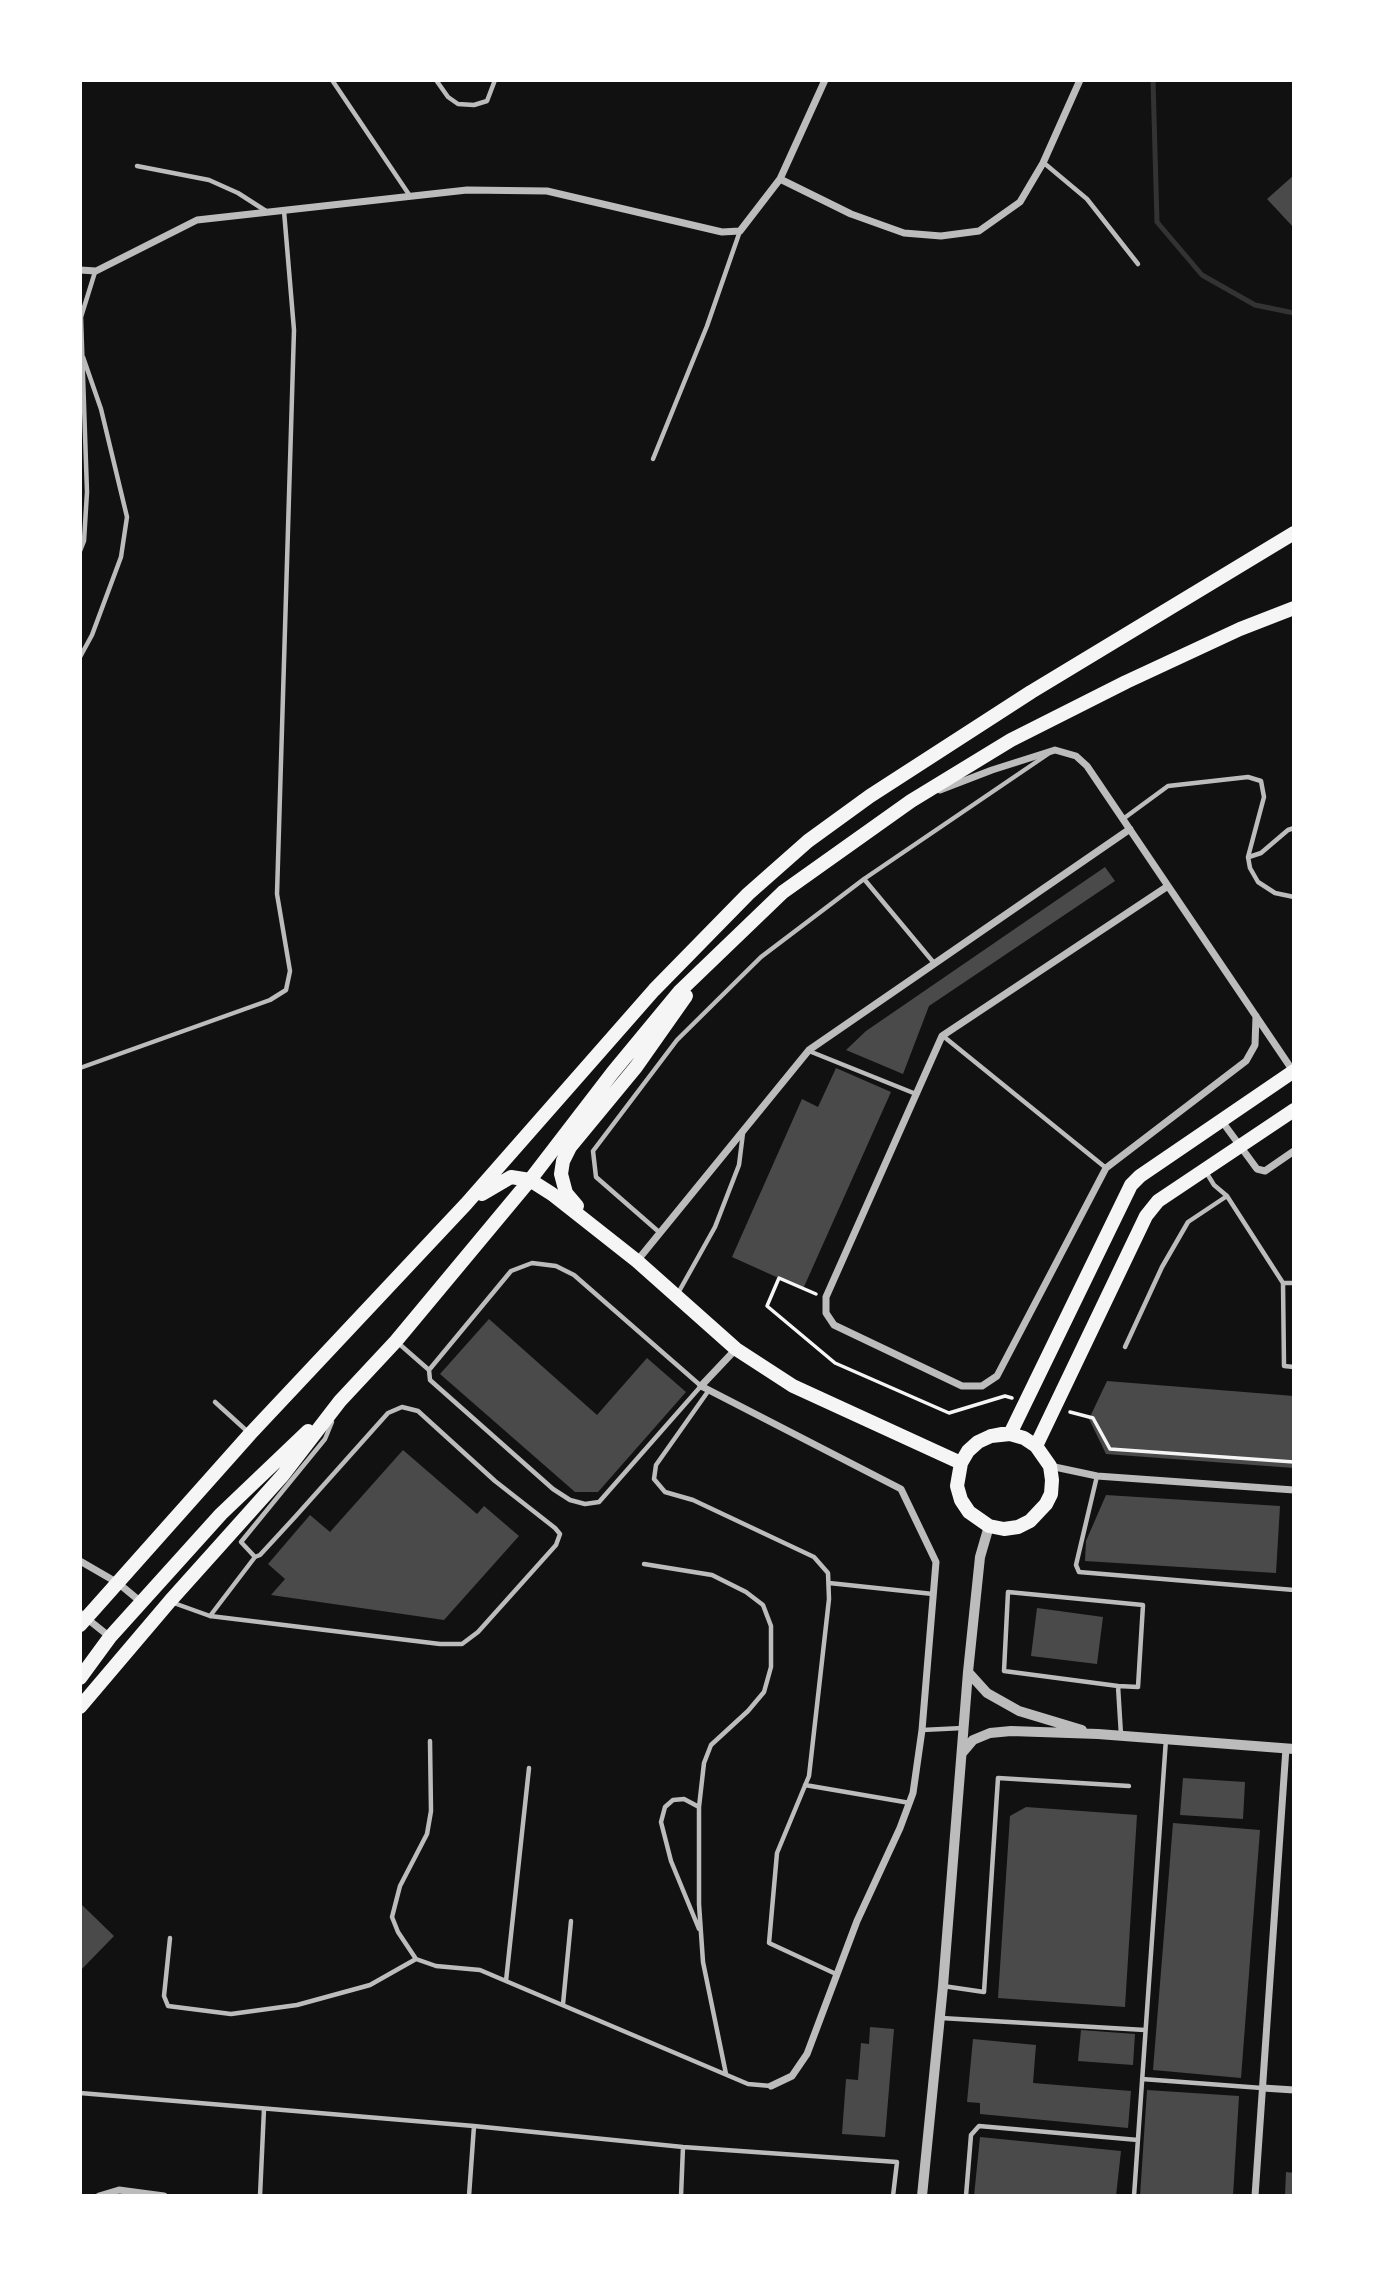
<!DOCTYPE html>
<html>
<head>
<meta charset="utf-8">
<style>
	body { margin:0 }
	#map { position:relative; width:1374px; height:2276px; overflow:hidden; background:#111; font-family:Poppins,sans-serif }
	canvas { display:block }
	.frame { position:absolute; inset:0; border:82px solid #fff; pointer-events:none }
</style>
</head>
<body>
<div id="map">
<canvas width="1374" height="2276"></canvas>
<div class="frame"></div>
</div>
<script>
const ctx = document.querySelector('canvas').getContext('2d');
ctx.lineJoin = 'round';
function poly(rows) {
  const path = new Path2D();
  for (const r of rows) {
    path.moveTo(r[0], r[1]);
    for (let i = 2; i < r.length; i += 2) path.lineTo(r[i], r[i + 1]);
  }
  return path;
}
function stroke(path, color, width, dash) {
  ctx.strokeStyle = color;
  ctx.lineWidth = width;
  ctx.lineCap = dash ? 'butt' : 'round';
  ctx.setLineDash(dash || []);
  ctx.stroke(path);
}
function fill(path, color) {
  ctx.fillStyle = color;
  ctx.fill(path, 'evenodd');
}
stroke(poly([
	[1153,80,1157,222,1202,275,1255,305,1294,313]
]), '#333', 5);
fill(poly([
	[1294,175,1294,228,1267,199],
	[1105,867,1115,881,929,1006,903,1074,846,1050,866,1031],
	[836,1068,891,1092,803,1289,732,1257,802,1099,818,1107],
	[489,1319,597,1415,647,1358,686,1392,598,1492,575,1492,440,1374],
	[1107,1381,1294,1396,1294,1468,1106,1454,1089,1419],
	[403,1450,477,1514,484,1506,519,1536,444,1620,271,1595,285,1579,268,1564,310,1515,330,1532],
	[1106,1495,1280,1506,1276,1573,1085,1561,1086,1541],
	[1037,1608,1103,1617,1097,1664,1031,1656],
	[1183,1778,1245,1782,1243,1819,1180,1815],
	[1026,1807,1137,1815,1125,2007,998,1998,1010,1816],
	[1173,1823,1260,1830,1241,2078,1153,2070],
	[80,1903,114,1936,80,1971],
	[870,2027,894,2029,885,2137,842,2134,846,2079,858,2080,861,2043,869,2044],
	[1081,2030,1135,2034,1133,2065,1078,2061],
	[973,2039,1036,2045,1033,2083,1131,2091,1128,2128,980,2114,980,2103,967,2102],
	[1147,2090,1239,2096,1233,2196,1140,2196],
	[980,2137,1121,2151,1116,2196,974,2196],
	[1286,2172,1294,2173,1294,2196,1285,2196]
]), '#4a4a4a');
stroke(poly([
	[816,1294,779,1278,767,1306,835,1363,949,1413,1005,1396,1012,1398],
	[1070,1412,1093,1418,1110,1449,1294,1462]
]), '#f5f5f5', 3.5);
stroke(poly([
	[332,80,410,196],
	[436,80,448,97,458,104,474,105,487,101,495,80],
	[1044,163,1087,199,1138,264],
	[137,166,209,180,238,193,266,211],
	[653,459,707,326,740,231],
	[80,551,84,541,87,492,81,317,95,272],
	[80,657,92,635,121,557,127,517,101,409,83,357],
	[1123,819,1168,786,1248,777,1261,781,1264,797,1248,857,1250,868,1258,882,1275,893,1294,897],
	[1249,857,1261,853,1288,830,1294,828],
	[864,879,934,963],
	[943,1036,1106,1168],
	[809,1051,916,1094],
	[80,1068,270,1000,286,990,290,971,277,894,294,330,284,211],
	[1206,1172,1214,1185,1227,1196,1283,1283,1294,1283],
	[659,1232,596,1177,593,1151,677,1040,761,957,864,879,1048,754],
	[532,1263,556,1266,574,1275,701,1386,599,1502,585,1504,570,1500,553,1489,430,1380,429,1370,511,1271,532,1263],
	[1283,1283,1284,1366,1294,1367],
	[677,1295,715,1227,739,1165,743,1133],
	[397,1342,429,1370],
	[1125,1347,1162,1267,1188,1222,1227,1196],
	[709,1390,656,1465,654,1479,665,1492,693,1500,814,1557,828,1573,829,1599,809,1776,777,1853,769,1943,836,1974],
	[215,1402,248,1432],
	[1097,1476,1076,1565,1079,1572,1294,1590],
	[644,1564,712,1575,746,1592,763,1605,771,1626,771,1667,764,1692,748,1711,711,1745,704,1763,699,1807,699,1904,703,1962,726,2074],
	[829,1583,933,1594],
	[171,1602,210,1616,440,1644,462,1644,478,1632,556,1545,560,1534,555,1528,495,1481,418,1411,402,1407,388,1413,295,1517,260,1555,255,1557,241,1542,325,1439,332,1422],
	[210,1616,255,1557],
	[1118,1686,1004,1671,1008,1592,1143,1605,1138,1687,1118,1686,1121,1735],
	[922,1730,963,1728],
	[430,1741,431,1811,427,1834,400,1886,392,1917,398,1932,416,1959,436,1966,480,1970,748,2084,771,2086],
	[805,1785,910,1803],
	[699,1807,684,1799,673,1800,665,1807,661,1822,671,1861,699,1929],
	[170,1938,164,1996,168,2006,231,2014,297,2005,370,1985,416,1959],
	[506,1981,529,1768],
	[943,1986,984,1992,998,1778,1129,1786],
	[563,2004,571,1921],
	[941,2018,1145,2030],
	[1142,2079,1262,2088],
	[80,2093,474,2126,683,2147,897,2162,893,2196],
	[260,2196,264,2109],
	[469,2196,474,2126],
	[681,2196,683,2147],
	[966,2196,971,2135,979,2126,1138,2140],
	[1134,2196,1166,1739]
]), '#bcbcbc', 4.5);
stroke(poly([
	[780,179,851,214,904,233,941,236,979,231,1020,202,1043,163,1080,80],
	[80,270,96,271,197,220,467,190,547,191,722,232,740,231,780,179,825,80],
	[940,790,992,770,1055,750,1076,756,1087,766,1293,1071],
	[1168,886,942,1036,826,1297,826,1313,834,1325,962,1386,982,1386,997,1376,1106,1168,1246,1061,1255,1045,1256,1016],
	[1221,1120,1257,1169,1265,1171,1294,1151],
	[637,1261,809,1050,1130,829],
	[736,1349,701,1386,901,1489,936,1562,922,1730,913,1793,900,1828,857,1921,807,2054,792,2076,771,2086],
	[1050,1466,1097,1476,1294,1490],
	[80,1561,118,1583,141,1602],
	[80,1613,110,1637],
	[1263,2088,1294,2090],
	[99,2196,119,2190,164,2196],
	[1255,2196,1286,1748]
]), '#bcbcbc', 7);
stroke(poly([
	[968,1672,987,1693,1019,1711,1082,1730],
	[962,1753,973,1740,990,1733,1011,1731,1098,1734,1294,1749],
	[922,2196,943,1986,968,1672,980,1557,989,1526]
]), '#bcbcbc', 10);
stroke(poly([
	[482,1194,511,1177,530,1180,552,1194,637,1261,736,1349,793,1386,961,1463],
	[577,1206,566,1193,561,1174,563,1161,570,1147,636,1067,686,996],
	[991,1436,1010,1434,1024,1438,1036,1446,1050,1466,1052,1480,1051,1494,1046,1504,1030,1521,1018,1527,1004,1529,989,1526,969,1512,961,1500,957,1486,961,1463,968,1451,978,1442,991,1436,1001,1434,1010,1434,1131,1185,1140,1176,1294,1071],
	[1036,1446,1146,1216,1158,1201,1294,1110],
	[80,1625,250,1434,466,1204,654,990,748,894,808,841,870,796,1031,692,1294,533],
	[80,1678,110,1637,221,1514,308,1431],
	[80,1707,170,1601,283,1475,340,1401,396,1341,530,1180,613,1072,680,991,783,892,911,801,1011,740,1126,682,1240,629,1294,608]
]), '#f5f5f5', 14);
</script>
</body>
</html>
